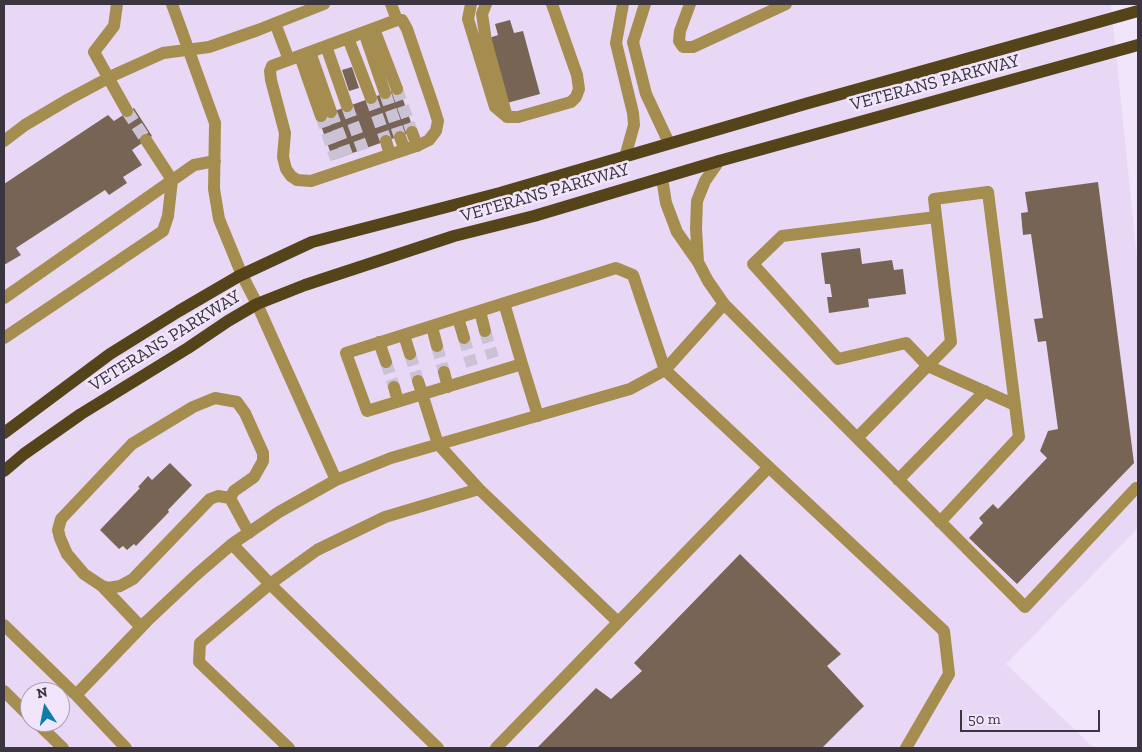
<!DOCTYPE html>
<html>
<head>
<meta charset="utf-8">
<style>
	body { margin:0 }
	#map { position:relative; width:1142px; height:752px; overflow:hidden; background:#f1e5fc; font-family:"Zilla Slab",serif }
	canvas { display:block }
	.frame { position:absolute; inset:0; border:5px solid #3a353e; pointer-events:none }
	.north { position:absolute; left:20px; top:682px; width:50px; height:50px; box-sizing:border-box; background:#f1e5fc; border:1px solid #a89fb0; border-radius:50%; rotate:349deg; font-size:14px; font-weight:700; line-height:20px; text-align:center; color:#3a353e }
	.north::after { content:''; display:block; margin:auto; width:18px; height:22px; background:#0f7da6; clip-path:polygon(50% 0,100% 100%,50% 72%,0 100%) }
	.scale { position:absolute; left:960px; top:710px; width:140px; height:22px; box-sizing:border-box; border:2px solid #3a353e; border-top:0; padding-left:6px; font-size:15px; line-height:18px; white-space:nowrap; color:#3a353e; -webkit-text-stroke:4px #f1e5fc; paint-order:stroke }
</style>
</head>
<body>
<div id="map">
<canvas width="1142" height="752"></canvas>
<div class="frame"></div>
<div class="north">N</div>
<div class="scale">50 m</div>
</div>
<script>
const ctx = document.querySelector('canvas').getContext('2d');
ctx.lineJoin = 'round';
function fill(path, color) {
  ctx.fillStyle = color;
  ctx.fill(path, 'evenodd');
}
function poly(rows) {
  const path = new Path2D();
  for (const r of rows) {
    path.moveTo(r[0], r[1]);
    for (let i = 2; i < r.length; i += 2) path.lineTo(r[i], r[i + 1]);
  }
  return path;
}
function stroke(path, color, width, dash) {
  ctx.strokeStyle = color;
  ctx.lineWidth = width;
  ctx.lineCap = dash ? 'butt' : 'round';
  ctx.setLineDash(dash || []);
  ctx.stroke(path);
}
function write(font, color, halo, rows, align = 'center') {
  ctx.font = font + ' "Zilla Slab",serif';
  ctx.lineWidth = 5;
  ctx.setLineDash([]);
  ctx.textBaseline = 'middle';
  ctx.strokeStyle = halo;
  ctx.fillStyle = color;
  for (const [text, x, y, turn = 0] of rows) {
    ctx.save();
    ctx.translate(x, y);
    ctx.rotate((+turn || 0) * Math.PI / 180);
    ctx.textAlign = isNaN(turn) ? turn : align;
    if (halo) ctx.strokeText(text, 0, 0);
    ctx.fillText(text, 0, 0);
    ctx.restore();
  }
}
fill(poly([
	[4,4,1111,4,1138,267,1138,528,1006,664,1094,748,4,748],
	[30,692,60,692,60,722,30,722]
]), '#e8d8f6');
fill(poly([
	[510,20,514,33,523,31,540,94,507,103,489,38,498,35,495,24],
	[352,67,359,88,349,91,342,70],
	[399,88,414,131,333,160,318,117],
	[134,108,152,136,132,150,142,165,123,177,127,183,109,195,105,190,16,248,21,255,4,265,4,184,108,115,114,121],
	[1098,182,1134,463,1017,584,969,538,983,523,979,518,993,504,998,509,1047,458,1040,451,1048,431,1058,429,1046,341,1038,342,1034,319,1043,318,1031,234,1023,235,1021,213,1028,212,1025,192],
	[860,248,862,264,892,260,894,270,903,269,906,294,868,299,869,307,829,313,827,297,832,297,830,284,825,284,821,253],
	[170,463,192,485,168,510,169,512,136,546,134,544,127,550,123,546,119,549,100,530,140,488,138,487,148,476,152,480],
	[740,554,841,654,827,666,864,706,822,748,537,748,596,688,611,699,642,671,634,663]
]), '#776455');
stroke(poly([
	[397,89,412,132],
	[385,93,400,137],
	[371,98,386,141],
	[347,106,363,150],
	[127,111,146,140],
	[331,112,347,155],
	[321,116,336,159],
	[485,331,493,358],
	[464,338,472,366],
	[437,346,444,372],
	[410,354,418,381],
	[386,362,394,387]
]), '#ccc2d6', 12, [12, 6]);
stroke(poly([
	[117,4,114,26,94,52,127,111],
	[172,4,215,123,214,189,219,219,242,275,257,304,336,480],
	[391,4,397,20,402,20,407,29,433,105,438,121,436,131,429,140,419,145,311,181,297,180,291,176,286,169,283,157,285,133,271,80,270,71,272,66,397,20],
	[471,4,468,19,495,107,507,117,518,117,571,102,576,97,579,89,577,75,552,4],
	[486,4,482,14,486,41,507,117],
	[623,4,616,43,633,113,634,125,625,157],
	[645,4,633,42,646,94,669,143],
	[690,4,680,31,679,41,683,47,693,47,786,4],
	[275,23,289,60],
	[374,29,397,89],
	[364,32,385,93],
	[348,38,371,98],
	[326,46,347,106],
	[310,52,331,112],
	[300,56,321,116],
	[412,132,417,146],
	[400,137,405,150],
	[4,141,25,125,69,99,114,75,163,53,209,47,258,30,324,4],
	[386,141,390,155],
	[662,178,666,203,677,232,698,262,708,281,724,304,1025,607,1136,488],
	[936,217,782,236,753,264,838,359,906,343,928,366,1015,405],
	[698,262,696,228,697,201,705,181,719,161],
	[4,298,194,165,215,161],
	[504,303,522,364],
	[480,311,485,331],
	[458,318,464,338],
	[432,327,437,346],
	[404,335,410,354],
	[4,338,163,231,168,216,172,180,146,140],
	[379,342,386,362],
	[444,372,448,387],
	[418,381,438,444,479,489],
	[394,387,398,401],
	[538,416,522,364,367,411,346,353,616,268,633,275,665,370,944,631,949,674,906,748],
	[857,438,951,342,934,199,988,192,1019,437,940,522],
	[898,480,985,391],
	[230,498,234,491,254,477,263,461,263,453,245,413,237,402,215,398,193,407,132,444,61,519,58,530,60,538,67,554,84,574,102,586,108,588,120,586,133,579,210,499,218,496,230,498,249,533],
	[232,544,270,584,200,643,199,662,289,748],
	[102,586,141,627],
	[4,625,76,695,126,748],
	[4,691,30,717],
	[76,695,147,621,196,575,232,544,279,512,336,480,391,458,630,389,665,370,724,304],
	[36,722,63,748],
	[438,748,270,584,317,550,385,517,479,489,618,622],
	[496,748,769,467]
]), '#a58d50', 12);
stroke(poly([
	[4,433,110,354,179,311,239,276,312,242,500,193,805,104,1138,11],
	[4,471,24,454,81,414,188,348,228,321,257,304,305,285,454,236,534,216,719,161,1138,45]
]), '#554419', 12);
write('18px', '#3a353e', '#f1e5fc', [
	["VETERANS PARKWAY",935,83,-15],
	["VETERANS PARKWAY",545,193,-16],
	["VETERANS PARKWAY",165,341,-32]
]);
</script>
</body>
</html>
